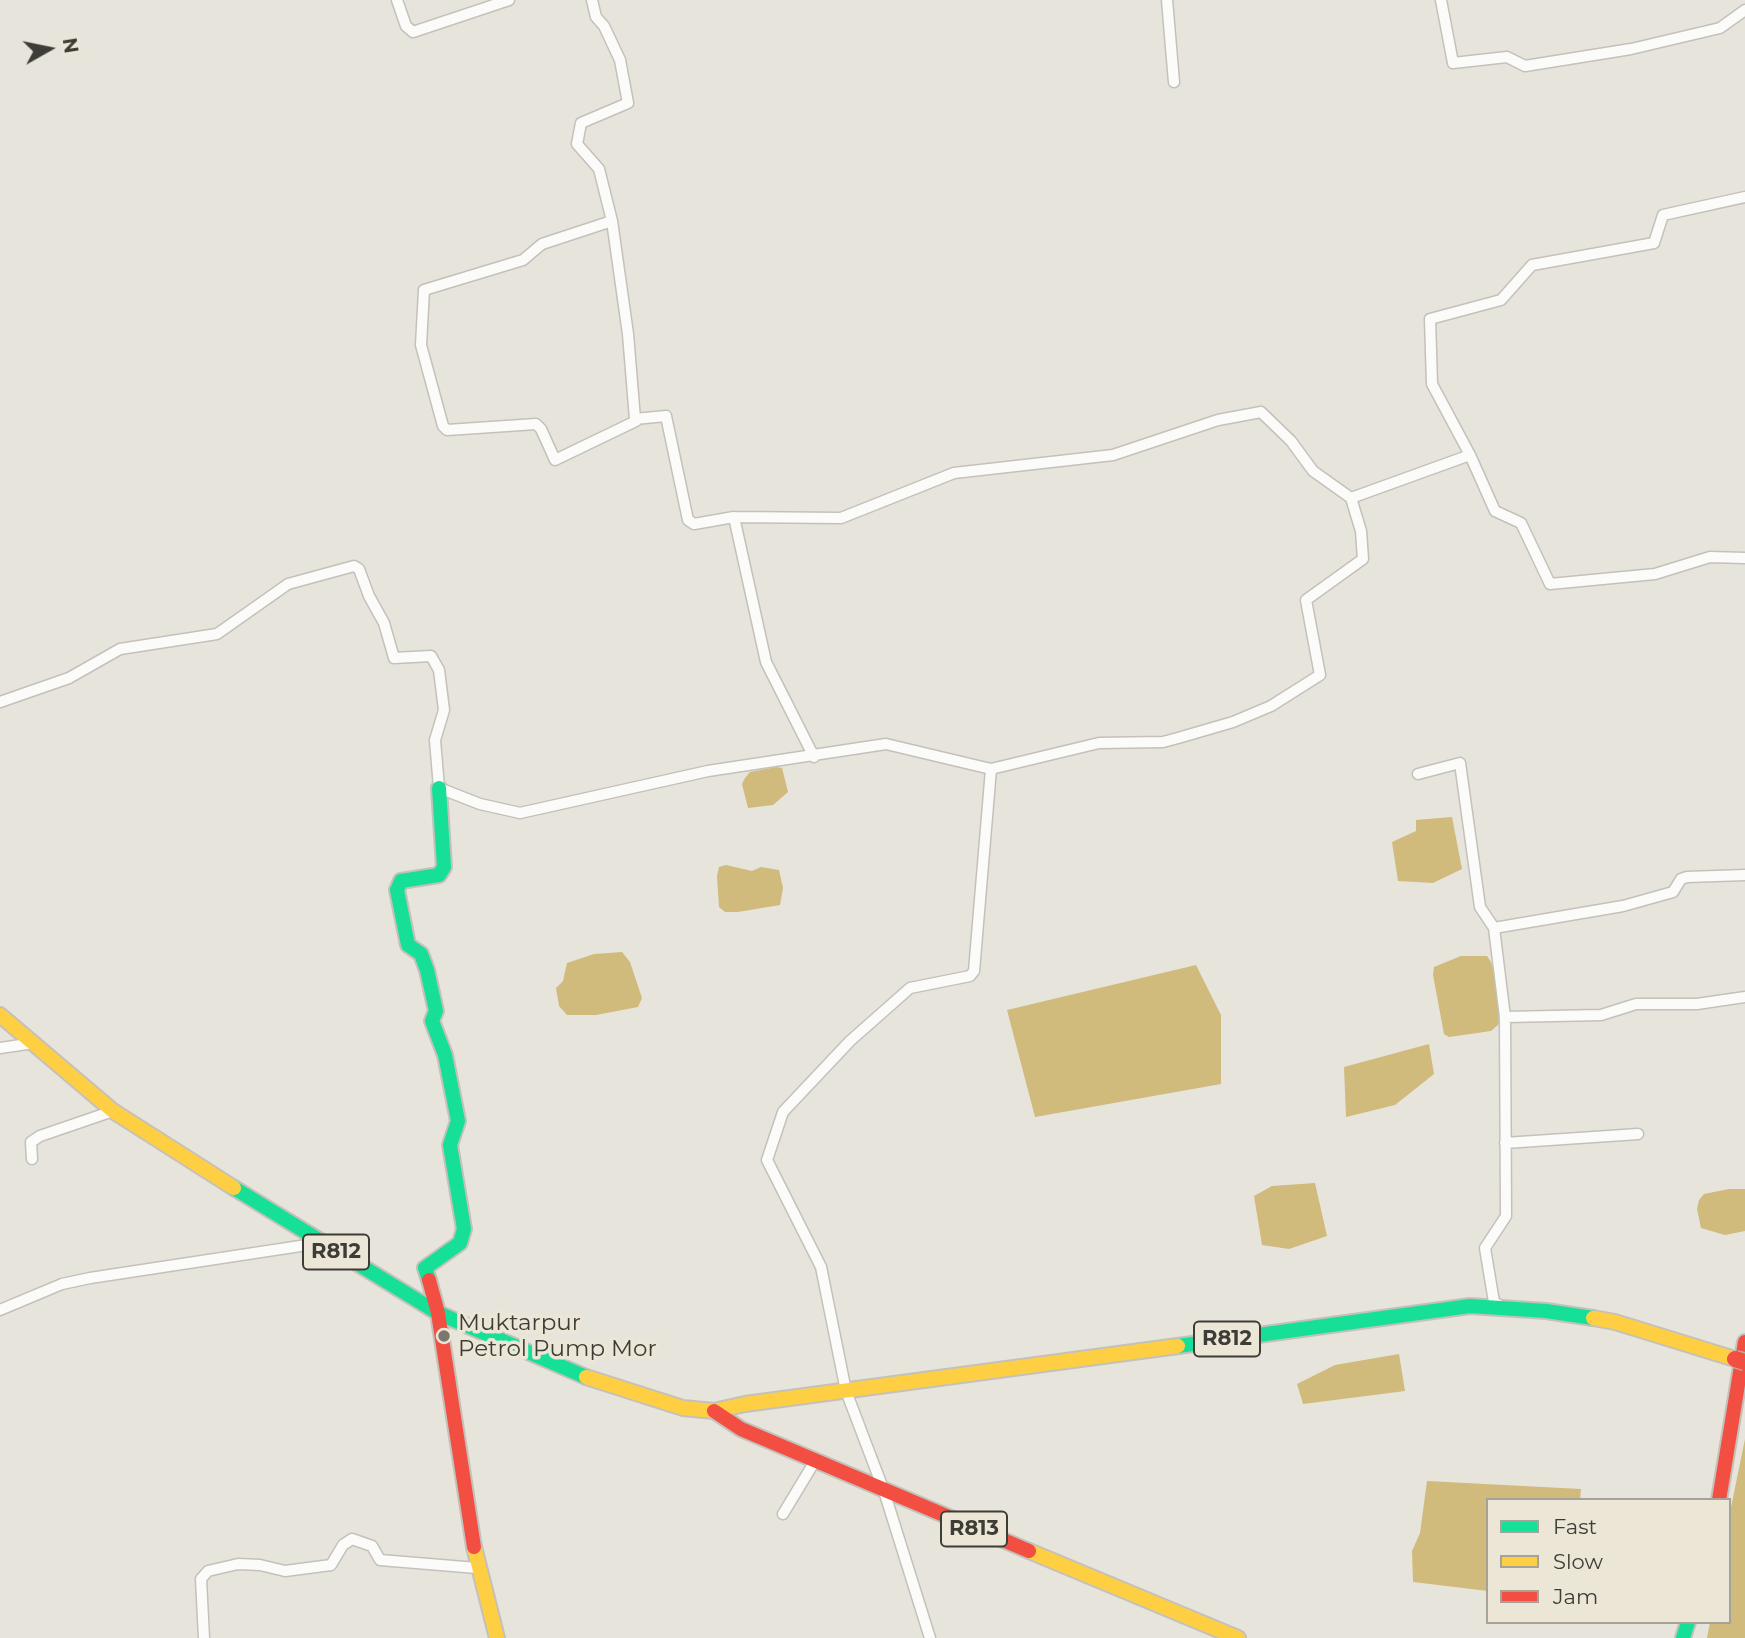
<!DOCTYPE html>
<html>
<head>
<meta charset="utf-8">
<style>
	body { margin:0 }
	#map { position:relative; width:1745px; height:1638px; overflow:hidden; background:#e7e4dc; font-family:Montserrat,sans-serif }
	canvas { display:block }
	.legend { position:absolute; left:1486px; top:1498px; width:245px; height:126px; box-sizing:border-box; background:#ece6d7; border:2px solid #a6a297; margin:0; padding:9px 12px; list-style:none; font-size:21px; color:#3e3c36 }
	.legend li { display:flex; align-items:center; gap:14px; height:35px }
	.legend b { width:35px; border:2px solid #a6a297 }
	.north { position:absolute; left:14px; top:14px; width:70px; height:70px; -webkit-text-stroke:5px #ece6d7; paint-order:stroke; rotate:81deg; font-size:19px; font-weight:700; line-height:28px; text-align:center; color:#3e3c36 }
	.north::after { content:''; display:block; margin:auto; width:24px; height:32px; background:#3e3c36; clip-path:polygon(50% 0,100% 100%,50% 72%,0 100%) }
</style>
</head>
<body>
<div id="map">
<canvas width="1745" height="1638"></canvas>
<ul class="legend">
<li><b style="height:9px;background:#16e098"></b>Fast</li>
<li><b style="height:9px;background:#ffcf43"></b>Slow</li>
<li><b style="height:9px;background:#f24e42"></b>Jam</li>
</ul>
<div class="north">N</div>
</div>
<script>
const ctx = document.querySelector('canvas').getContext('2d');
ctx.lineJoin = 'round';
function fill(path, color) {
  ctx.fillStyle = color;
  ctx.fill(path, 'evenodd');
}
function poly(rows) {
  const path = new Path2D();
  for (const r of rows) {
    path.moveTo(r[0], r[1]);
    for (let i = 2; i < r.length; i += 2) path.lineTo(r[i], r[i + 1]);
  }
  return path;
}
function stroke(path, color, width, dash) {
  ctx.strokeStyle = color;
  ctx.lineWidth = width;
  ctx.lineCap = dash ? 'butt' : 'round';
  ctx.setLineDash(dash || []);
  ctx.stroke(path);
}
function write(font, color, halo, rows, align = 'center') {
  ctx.font = font + ' Montserrat,sans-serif';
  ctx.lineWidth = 7;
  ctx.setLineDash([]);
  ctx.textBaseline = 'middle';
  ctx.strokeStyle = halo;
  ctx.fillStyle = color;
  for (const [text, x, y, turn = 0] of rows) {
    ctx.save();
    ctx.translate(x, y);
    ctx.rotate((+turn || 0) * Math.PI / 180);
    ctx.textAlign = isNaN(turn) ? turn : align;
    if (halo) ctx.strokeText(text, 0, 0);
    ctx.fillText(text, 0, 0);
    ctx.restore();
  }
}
fill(poly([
	[776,767,782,768,788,792,773,805,748,808,742,784,745,778,750,772],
	[1452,817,1462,869,1433,883,1398,881,1392,842,1416,831,1416,820],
	[726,865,752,871,761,867,779,870,783,888,780,905,738,912,725,912,719,907,717,876,719,867],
	[622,952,630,962,642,998,638,1007,596,1015,567,1015,559,1006,556,988,563,981,567,963,594,954],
	[1461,956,1487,956,1491,962,1496,981,1499,1024,1491,1031,1449,1037,1444,1034,1433,975,1434,967],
	[1196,965,1221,1015,1221,1084,1035,1117,1007,1010],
	[1429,1044,1434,1074,1395,1105,1346,1117,1344,1067],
	[1315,1183,1327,1236,1289,1249,1262,1245,1254,1196,1272,1186],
	[1729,1189,1745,1189,1745,1231,1725,1235,1701,1228,1697,1209,1699,1200,1704,1194],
	[1399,1354,1405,1391,1303,1404,1297,1384,1335,1365],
	[1745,1439,1745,1638,1707,1638,1710,1622,1729,1622,1729,1517],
	[1427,1481,1581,1489,1580,1500,1488,1500,1488,1591,1413,1582,1412,1551,1420,1533]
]), '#d0ba7c');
const street = poly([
	[397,0,406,26,413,32,509,0],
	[592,0,596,17,604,26,620,60,628,103,581,123,577,144,599,169,612,221,628,334,635,419,666,416,688,520,694,524,734,517,766,662,814,757],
	[1167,0,1174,82],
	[1441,0,1453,63,1507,57,1525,66,1631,49,1720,28,1745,10],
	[612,221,542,244,523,260,424,290,421,345,443,426,447,430,536,424,541,429,555,460,636,421],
	[1470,455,1495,511,1521,523,1550,584,1655,574,1710,557,1745,558],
	[734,517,841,518,954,473,1113,455,1218,420,1261,412,1291,441,1313,471,1351,498],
	[0,702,69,678,120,649,217,634,288,584,354,566,359,569,369,596,384,623,394,658,431,656,439,670,444,710,435,740,439,788,480,804,520,813,708,771,886,744,991,769],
	[1418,774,1460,763,1480,907,1494,928,1505,1017],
	[1494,928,1623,906,1673,892,1681,879,1687,877,1745,875],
	[0,1048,34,1043],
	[1505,1143,1638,1134],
	[32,1159,31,1142,40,1136,113,1111],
	[1501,1306,1494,1302,1485,1248,1506,1216,1505,1017,1601,1015,1636,1004,1697,1004,1745,997],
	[0,1310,62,1284,90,1278,320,1243],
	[783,1514,815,1461],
	[204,1638,201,1579,208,1571,238,1564,260,1565,285,1571,331,1565,343,1545,352,1539,372,1546,380,1560,477,1568],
	[930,1638,884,1491,846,1391,821,1267,767,1160,783,1112,850,1041,910,988,970,976,974,971,991,769,1099,743,1163,742,1178,738,1233,722,1271,706,1320,675,1306,600,1363,559,1361,531,1351,498,1470,455,1432,384,1430,319,1501,300,1532,265,1654,243,1663,215,1745,197]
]);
const fast = poly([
	[234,1188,438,1313,586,1377],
	[429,1280,425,1268,460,1243,464,1229,450,1145,458,1121,445,1055,432,1021,436,1011,427,970,421,954,408,945,397,890,401,881,439,875,444,867,439,788],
	[1178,1346,1470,1306,1546,1311,1593,1318],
	[1683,1638,1688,1622]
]);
const slow = poly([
	[0,1015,113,1111,234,1188],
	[1593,1318,1615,1322,1735,1359],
	[586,1377,683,1408,714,1411,745,1404,1178,1346],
	[474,1547,497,1638],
	[1029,1551,1238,1638]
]);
const jam = poly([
	[429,1280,438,1313,474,1547],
	[714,1411,741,1429,1029,1551],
	[1719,1500,1745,1342]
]);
stroke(street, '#c4c1bb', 13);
stroke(fast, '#c4c1bb', 18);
stroke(slow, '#c4c1bb', 18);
stroke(jam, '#c4c1bb', 18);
stroke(street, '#fbfbfa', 10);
stroke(fast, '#16e098', 14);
stroke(slow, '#ffcf43', 14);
stroke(jam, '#f24e42', 14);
const jamBridge = poly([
	[1735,1359,1745,1362]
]);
stroke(jamBridge, '#b5ae9b', 19, []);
stroke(jamBridge, '#f24e42', 16);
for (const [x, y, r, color] of [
	[444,1336,7,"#797770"]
]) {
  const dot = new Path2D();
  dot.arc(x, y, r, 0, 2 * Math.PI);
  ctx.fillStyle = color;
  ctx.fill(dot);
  stroke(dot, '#ece6d7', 2.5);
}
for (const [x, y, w] of [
	[336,1252,66],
	[1227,1339,66],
	[974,1529,66]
]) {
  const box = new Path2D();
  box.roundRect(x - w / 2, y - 17.5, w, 35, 5);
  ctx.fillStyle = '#ece6d7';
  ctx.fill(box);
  stroke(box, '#3e3c36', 2);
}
write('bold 21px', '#3e3c36', null, [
	["R812",336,1252],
	["R812",1227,1339],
	["R813",974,1529]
]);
write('23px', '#3e3c36', '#ece6d7', [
	["Muktarpur",458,1323],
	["Petrol Pump Mor",458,1349]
], 'left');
</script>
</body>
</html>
